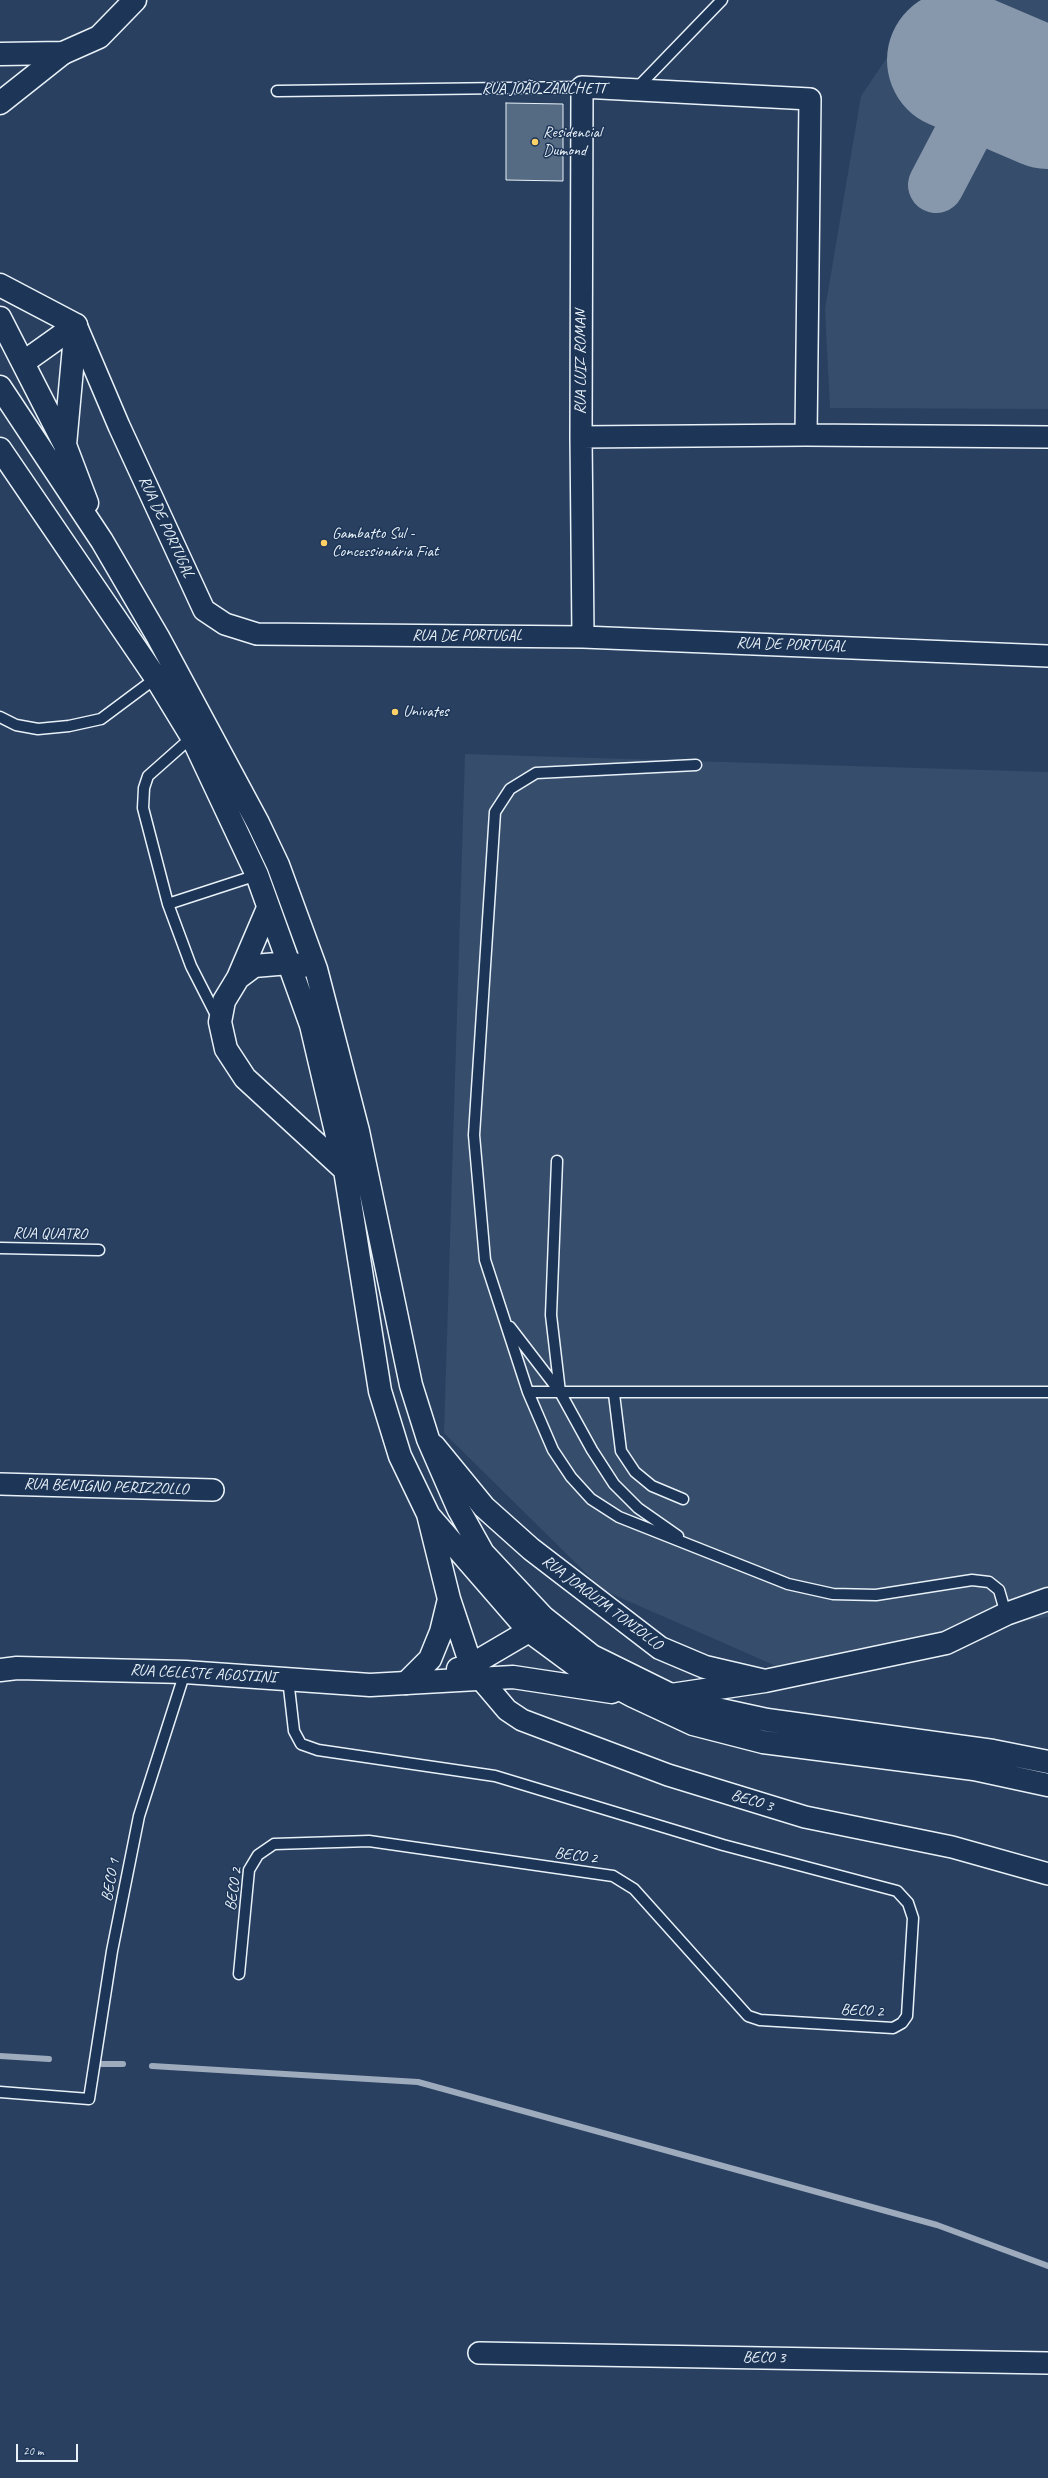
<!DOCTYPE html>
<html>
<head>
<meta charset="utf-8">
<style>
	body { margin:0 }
	#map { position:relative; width:1048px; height:2478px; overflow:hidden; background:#294061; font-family:Caveat,sans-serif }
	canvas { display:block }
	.scale { position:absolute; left:16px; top:2444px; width:62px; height:18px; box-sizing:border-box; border:2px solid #e8f1f8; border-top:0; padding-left:5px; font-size:12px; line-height:14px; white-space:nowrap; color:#e8f1f8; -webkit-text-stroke:3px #1d3557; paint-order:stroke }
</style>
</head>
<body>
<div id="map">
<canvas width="1048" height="2478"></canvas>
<div class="scale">20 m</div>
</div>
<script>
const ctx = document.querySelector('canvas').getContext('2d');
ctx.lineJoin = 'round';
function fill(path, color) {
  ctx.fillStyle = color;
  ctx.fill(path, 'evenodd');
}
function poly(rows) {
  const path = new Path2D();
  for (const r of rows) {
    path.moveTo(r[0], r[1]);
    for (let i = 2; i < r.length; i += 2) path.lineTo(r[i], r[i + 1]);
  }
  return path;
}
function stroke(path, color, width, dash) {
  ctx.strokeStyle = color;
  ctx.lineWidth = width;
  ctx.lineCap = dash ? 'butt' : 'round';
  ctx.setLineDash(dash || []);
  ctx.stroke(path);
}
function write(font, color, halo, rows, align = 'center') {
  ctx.font = font + ' Caveat,sans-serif';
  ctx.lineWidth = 3;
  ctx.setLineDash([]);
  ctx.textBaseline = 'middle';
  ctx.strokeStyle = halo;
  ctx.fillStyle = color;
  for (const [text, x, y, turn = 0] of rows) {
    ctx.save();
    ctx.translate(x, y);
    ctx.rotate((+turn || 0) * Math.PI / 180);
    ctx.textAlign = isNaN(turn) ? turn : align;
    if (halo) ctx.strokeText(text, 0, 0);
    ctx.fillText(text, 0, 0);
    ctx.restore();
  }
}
fill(poly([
	[926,0,1048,0,1048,409,830,408,825,309,861,96],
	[465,754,1048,772,1048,1617,776,1666,603,1590,444,1433]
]), '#364d6b');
stroke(poly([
	[0,2056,49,2059],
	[102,2064,123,2064],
	[152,2066,418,2082,937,2225,1048,2266]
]), '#9dabbd', 6);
stroke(poly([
	[936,185,968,124,980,111,995,103,1024,97,1048,102]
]), '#8898ac', 56);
stroke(poly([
	[957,60,1048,99]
]), '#8898ac', 140);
const building = poly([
	[506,103,563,104,563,181,506,180,506,103]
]);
fill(building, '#556a83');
stroke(building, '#e8f1f8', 1);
const service = poly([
	[636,89,722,0],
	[277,91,582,87],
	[0,717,16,725,38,729,69,726,101,719,156,678],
	[192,737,148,776,144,788,143,808,168,904,191,966,217,1017],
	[696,765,536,773,510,789,495,812,474,1135,485,1260,528,1392,553,1450,571,1477,591,1499,619,1517,788,1584,833,1594,876,1595,972,1580,989,1582,999,1590,1006,1614],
	[168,904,257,875],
	[557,1161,551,1315,560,1392],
	[0,1248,99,1250],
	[510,1327,560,1392,592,1450,614,1484,638,1508,678,1536],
	[528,1392,1048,1392],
	[614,1394,621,1451,635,1472,652,1486,683,1499],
	[239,1974,249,1870,258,1855,274,1844,369,1841,613,1876,634,1889,748,2016,760,2020,893,2028,902,2023,907,2016,913,1918,908,1903,897,1891,723,1845,495,1776,318,1750,301,1744,294,1731,288,1679],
	[0,2092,89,2099,112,1951,139,1816,185,1672]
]);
const minor = poly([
	[76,325,119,426,204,610,225,624,257,634,583,637,1048,656],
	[581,437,806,435,1048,437],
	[583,637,581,437,582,87,810,99,806,435],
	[0,1484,213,1490],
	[479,1677,507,1710,522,1720,668,1775,805,1817,952,1847,1048,1874],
	[479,2353,1048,2363]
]);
const tertiary = poly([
	[434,1446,484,1507,531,1549,660,1648,705,1667,765,1681],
	[0,1670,17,1668,185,1672,370,1685,406,1683],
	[671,1695,765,1681,946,1643,1006,1614,1048,1599]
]);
const secondary = poly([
	[0,54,63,53,99,37,135,0]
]);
const trunk = poly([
	[0,103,63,53],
	[0,285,76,325],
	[0,318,65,445,87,503],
	[24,362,76,325],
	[0,387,102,541,158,637,258,823,278,865,316,969,358,1131,411,1385,428,1439,459,1510,483,1553,543,1617,592,1656,671,1695,712,1708,767,1720,993,1751,1048,1762],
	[65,445,76,325],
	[0,449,156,678,192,737,257,875,311,1025,345,1170,380,1391,400,1456,428,1514,449,1599,471,1665,479,1677],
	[303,966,289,963,254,966,238,978,224,1001,220,1022,226,1049,245,1078,345,1170],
	[238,978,268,908],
	[430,1517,529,1631,575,1665,633,1696,693,1724,763,1742,974,1769,1048,1785],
	[458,1669,471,1665,529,1631],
	[406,1683,513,1677,612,1692],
	[406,1683,430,1659,441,1632,449,1599]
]);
stroke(service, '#e8f1f8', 13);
stroke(minor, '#e8f1f8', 24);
stroke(tertiary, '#e8f1f8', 25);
stroke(secondary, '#e8f1f8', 25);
stroke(trunk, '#e8f1f8', 25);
stroke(service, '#1d3557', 10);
stroke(minor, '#1d3557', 21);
stroke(tertiary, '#1d3557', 22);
stroke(secondary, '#1d3557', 22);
stroke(trunk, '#1d3557', 22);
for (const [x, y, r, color] of [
	[535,142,4,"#ffd166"],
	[324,543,4,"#ffd166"],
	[395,712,4,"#ffd166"]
]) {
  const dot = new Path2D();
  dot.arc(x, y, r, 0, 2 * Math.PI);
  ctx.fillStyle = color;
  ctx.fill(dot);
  stroke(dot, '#1d3557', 1.5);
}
write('16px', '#e8f1f8', '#1d3557', [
	["RUA JOÃO ZANCHETT",544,89],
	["RUA LUIZ ROMAN",581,362,-90],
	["RUA DE PORTUGAL",166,527,65],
	["RUA DE PORTUGAL",467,636],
	["RUA DE PORTUGAL",791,645,2],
	["RUA QUATRO",50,1234,1],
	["RUA BENIGNO PERIZZOLLO",106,1487,2],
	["RUA JOAQUIM TONIOLLO",602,1603,37],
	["RUA CELESTE AGOSTINI",203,1674,3],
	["BECO 3",752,1801,17],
	["BECO 2",576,1856,8],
	["BECO 1",111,1880,-79],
	["BECO 2",234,1889,-81],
	["BECO 2",862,2011,3],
	["BECO 3",764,2358,1]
]);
write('16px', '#e8f1f8', '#1d3557', [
	["Residencial",543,133],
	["Dumond",543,151],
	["Gambatto Sul -",332,534],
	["Concessionária Fiat",332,552],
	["Univates",403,712]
], 'left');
</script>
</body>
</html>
